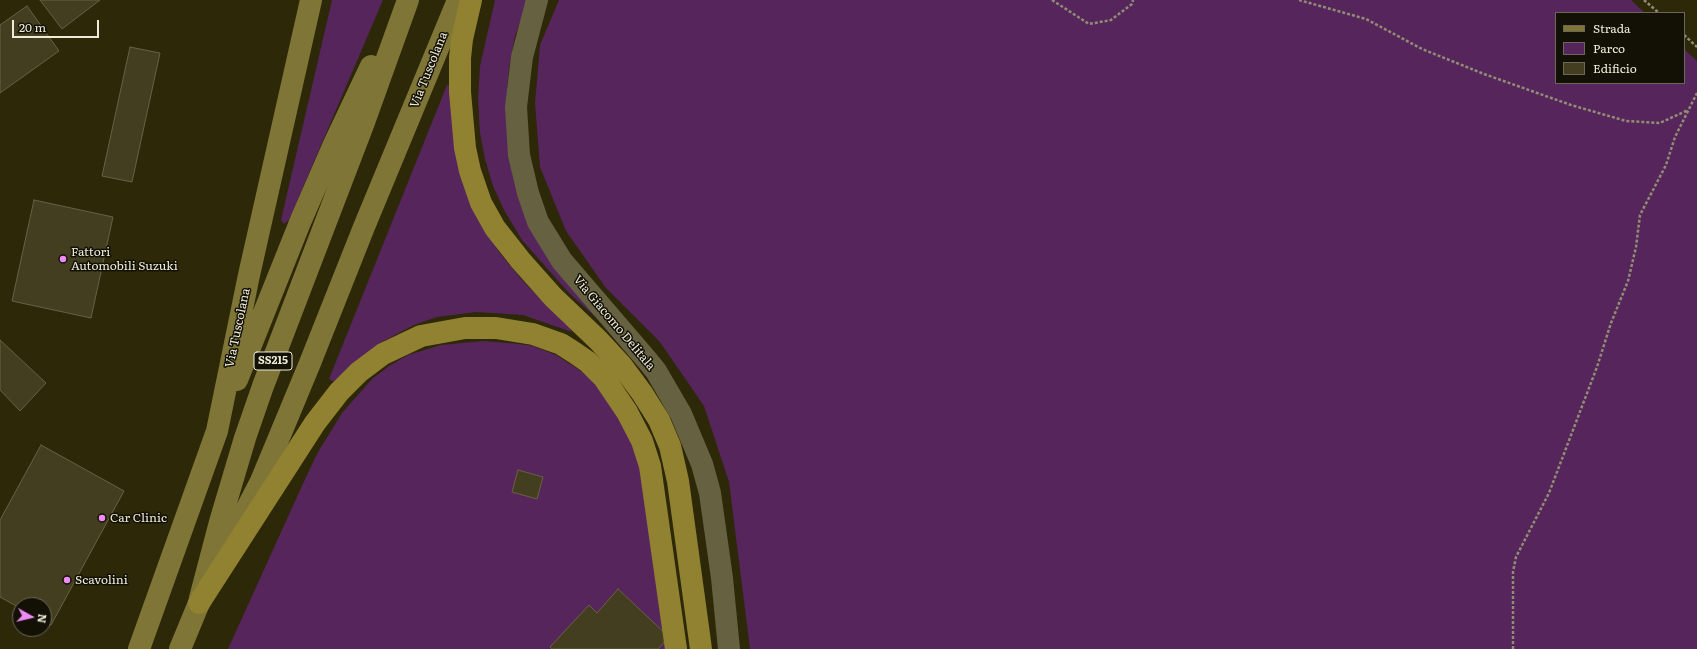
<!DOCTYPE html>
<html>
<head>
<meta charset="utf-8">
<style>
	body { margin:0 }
	#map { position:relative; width:1697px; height:649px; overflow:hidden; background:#2d2808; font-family:Literata,serif }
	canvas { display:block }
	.legend { position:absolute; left:1555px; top:12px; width:130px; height:72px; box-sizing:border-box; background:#131105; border:1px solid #6b685a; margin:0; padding:5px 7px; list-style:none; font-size:12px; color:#eeebd9 }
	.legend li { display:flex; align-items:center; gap:8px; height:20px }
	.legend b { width:20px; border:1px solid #6b685a }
	.north { position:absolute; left:12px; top:597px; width:40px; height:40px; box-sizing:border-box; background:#131105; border:1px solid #6b685a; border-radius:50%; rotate:98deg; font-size:11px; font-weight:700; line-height:16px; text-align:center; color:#eeebd9 }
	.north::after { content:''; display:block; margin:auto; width:14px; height:18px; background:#ef8bf7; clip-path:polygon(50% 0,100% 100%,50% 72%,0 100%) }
	.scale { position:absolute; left:12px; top:20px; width:87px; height:18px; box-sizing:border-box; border:2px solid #eeebd9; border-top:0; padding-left:5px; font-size:12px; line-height:14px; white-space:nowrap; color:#eeebd9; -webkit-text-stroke:3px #131105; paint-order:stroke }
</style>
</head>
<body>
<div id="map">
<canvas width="1697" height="649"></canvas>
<ul class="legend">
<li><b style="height:5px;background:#7f7536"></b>Strada</li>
<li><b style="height:11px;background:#56255b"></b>Parco</li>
<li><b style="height:11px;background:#433e1f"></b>Edificio</li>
</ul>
<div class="north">N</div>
<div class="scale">20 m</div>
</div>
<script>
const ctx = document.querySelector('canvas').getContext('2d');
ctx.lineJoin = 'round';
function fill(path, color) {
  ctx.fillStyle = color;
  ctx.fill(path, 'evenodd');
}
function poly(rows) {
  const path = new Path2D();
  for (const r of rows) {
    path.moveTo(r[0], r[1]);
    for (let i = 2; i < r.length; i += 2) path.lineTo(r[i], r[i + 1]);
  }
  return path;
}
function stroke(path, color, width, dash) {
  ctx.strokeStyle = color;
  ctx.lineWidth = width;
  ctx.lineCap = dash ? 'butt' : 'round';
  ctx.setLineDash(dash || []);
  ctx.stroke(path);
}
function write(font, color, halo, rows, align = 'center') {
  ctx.font = font + ' Literata,serif';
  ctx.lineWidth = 3;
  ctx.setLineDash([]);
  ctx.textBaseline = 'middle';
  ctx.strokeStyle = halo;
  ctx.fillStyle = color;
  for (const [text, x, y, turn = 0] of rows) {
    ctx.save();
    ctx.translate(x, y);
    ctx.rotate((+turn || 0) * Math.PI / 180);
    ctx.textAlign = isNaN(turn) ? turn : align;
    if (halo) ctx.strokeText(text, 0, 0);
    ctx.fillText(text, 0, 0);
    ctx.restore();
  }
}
fill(poly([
	[332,0,383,0,289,220,284,224,281,220],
	[495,0,528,0,515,36,509,68,507,89,512,160,600,321,569,293,522,240,504,210,493,186,485,159,480,133,478,98,480,66],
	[559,0,1631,0,1645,13,1556,13,1556,83,1684,83,1684,49,1697,61,1697,649,750,649,729,482,704,406,660,342,606,288,566,231,540,167,535,103,540,45],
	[447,85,452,86,487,232,499,252,522,280,547,306,568,324,572,332,523,315,476,312,437,317,414,325,380,343,349,367,334,382,329,379],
	[483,341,520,344,533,346,556,355,584,373,611,399,640,457,673,649,228,649,306,477,318,452,342,413,372,379,389,366,408,355,441,345]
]), '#56255b');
const building = poly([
	[40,0,100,0,62,29,40,0],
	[27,6,59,51,0,93,0,25,27,6],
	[130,47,160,53,132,182,102,176,130,47],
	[34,200,113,217,91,318,12,301,34,200],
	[0,340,46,383,20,411,0,390,0,340],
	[41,445,124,491,51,625,44,622,44,605,20,605,20,608,0,597,0,520,41,445],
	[518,470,543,477,537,499,512,492,518,470],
	[618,589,669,637,658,649,552,649,550,647,589,605,597,613,618,589]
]);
fill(building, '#433e1f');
stroke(building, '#686242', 1);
stroke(poly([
	[1052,0,1089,24,1111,20,1132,4,1133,0],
	[1299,0,1366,19,1422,49,1484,74,1571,105,1626,121,1660,123,1688,110],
	[1644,0,1659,13],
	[1684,35,1697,47],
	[1513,649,1513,572,1516,557,1549,493,1597,367,1611,323,1628,281,1636,247,1640,215,1666,165,1675,137,1697,93]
]), '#918d74', 2.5, [3, 2]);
stroke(poly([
	[537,0,522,57,516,107,519,155,528,193,538,222,562,261,647,360,656,371,681,414,702,464,710,493,722,578,729,649]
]), '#666140', 22);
stroke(poly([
	[237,380,301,220,335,142,371,66],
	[233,535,261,481,310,363,364,227,458,0],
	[200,598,220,522,245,438,263,386,363,125,408,0],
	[139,649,217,431,249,275,311,0],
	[180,649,199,603,208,586]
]), '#7f7536', 22);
stroke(poly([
	[471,0,462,39,460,58,460,92,465,148,470,171,481,203,495,228,521,261,553,297,598,340,622,366,642,393,659,420,670,446,678,481,701,649],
	[199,603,315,423,339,392,359,372,383,354,421,336,465,328,496,328,533,334,561,344,575,353,588,362,604,378,627,412,642,441,650,466,676,649]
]), '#908230', 22);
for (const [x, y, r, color] of [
	[63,259,4,"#ef8bf7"],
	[102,518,4,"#ef8bf7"],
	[67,580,4,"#ef8bf7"]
]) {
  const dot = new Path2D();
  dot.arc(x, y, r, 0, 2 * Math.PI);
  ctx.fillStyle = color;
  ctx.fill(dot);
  stroke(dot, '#131105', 1.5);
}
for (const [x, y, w] of [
	[273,361,38]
]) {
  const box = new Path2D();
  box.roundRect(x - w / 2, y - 9, w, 18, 3);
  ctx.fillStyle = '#131105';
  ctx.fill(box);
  stroke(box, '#eeebd9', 1);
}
write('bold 11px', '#eeebd9', null, [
	["SS215",273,361]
]);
write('12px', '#eeebd9', '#131105', [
	["Via Tuscolana",429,70,-68],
	["Via Giacomo Delitala",614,323,50],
	["Via Tuscolana",238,328,-78]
]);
write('12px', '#eeebd9', '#131105', [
	["Fattori",71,252],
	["Automobili Suzuki",71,266],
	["Car Clinic",110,518],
	["Scavolini",75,580]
], 'left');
</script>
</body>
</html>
